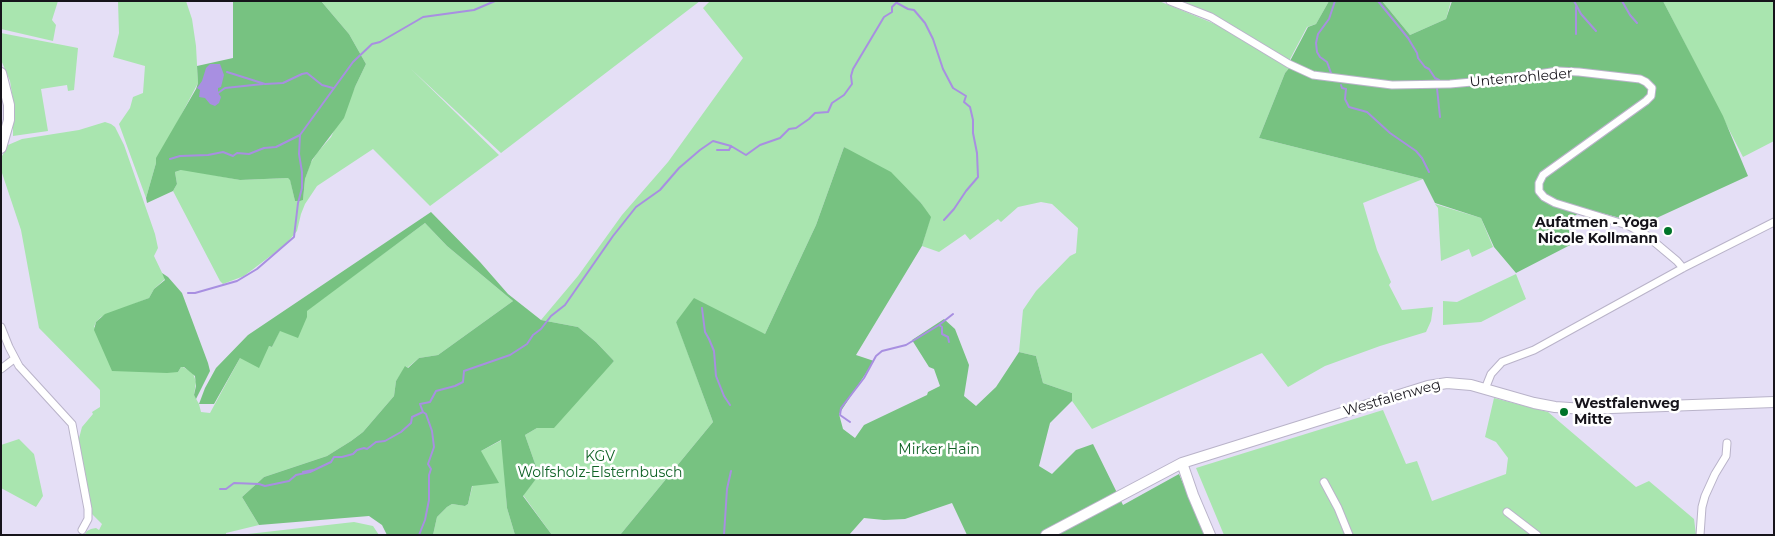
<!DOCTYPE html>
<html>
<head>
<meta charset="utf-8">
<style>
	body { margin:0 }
	#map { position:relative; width:1775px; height:536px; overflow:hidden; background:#e5dff6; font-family:Montserrat,sans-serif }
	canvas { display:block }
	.frame { position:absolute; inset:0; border:2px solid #16141b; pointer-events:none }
</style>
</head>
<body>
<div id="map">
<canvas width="1775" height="536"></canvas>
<div class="frame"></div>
</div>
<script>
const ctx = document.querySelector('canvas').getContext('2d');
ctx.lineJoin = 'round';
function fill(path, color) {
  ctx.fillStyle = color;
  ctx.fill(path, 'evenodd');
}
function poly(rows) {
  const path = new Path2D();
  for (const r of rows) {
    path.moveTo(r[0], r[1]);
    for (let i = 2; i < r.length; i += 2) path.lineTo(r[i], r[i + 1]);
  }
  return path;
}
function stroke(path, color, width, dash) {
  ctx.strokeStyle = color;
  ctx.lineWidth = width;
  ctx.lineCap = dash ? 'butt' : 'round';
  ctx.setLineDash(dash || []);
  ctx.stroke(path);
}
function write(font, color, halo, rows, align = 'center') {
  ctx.font = font + ' Montserrat,sans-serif';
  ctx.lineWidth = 5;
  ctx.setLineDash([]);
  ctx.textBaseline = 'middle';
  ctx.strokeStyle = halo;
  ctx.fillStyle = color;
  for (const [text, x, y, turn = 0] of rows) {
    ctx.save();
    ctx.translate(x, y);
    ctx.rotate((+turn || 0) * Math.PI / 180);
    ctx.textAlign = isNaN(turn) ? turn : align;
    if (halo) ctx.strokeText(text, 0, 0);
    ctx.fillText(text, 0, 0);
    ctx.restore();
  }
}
fill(poly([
	[1,1,58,1,52,20,56,25,53,41,1,29],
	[118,1,186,1,192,19,196,46,198,83,156,163,146,198,119,124,130,108,133,97,143,93,145,66,113,57,119,33],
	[321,1,700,1,501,153,411,69,499,155,430,206,373,149,317,186,305,204,301,214,297,231,285,245,244,276,223,284,220,281,173,191,177,184,175,172,181,170,187,170,240,180,288,178,290,179,295,201,303,200,305,179,310,164,317,153,331,137,366,64,349,34],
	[710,1,1159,1,1215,24,1290,67,1285,73,1259,138,1423,179,1363,203,1377,250,1391,282,1389,285,1402,310,1433,307,1431,321,1426,332,1380,346,1325,366,1288,387,1262,353,1092,429,1072,401,1072,393,1043,383,1036,356,1019,352,1023,310,1036,291,1070,256,1076,253,1078,228,1052,204,1041,202,1018,207,1001,222,998,219,970,240,965,234,939,252,922,246,930,218,921,203,909,191,844,147,816,225,765,334,676,321,713,422,620,535,552,535,523,495,539,475,525,435,537,428,614,361,596,342,578,327,541,320,578,276,622,215,668,162,743,58,703,8],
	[1181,1,1329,1,1316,24,1307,27,1289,61,1216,16],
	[1382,1,1451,1,1446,19,1410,35],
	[1663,1,1774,1,1774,141,1743,157],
	[1,33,78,48,74,90,68,91,67,85,41,89,48,131,13,136,13,100,10,81,1,60],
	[105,122,111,124,115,127,124,145,155,234,158,248,154,256,165,279,154,289,149,298,101,317,96,322,94,327,178,372,181,367,183,367,193,373,196,382,194,395,199,404,201,412,210,413,240,358,269,346,272,347,280,330,425,223,447,246,513,301,438,355,419,358,407,368,406,366,396,381,394,396,363,432,351,441,327,456,264,477,242,497,259,525,226,533,226,535,86,535,85,534,87,531,91,529,96,528,99,530,102,524,92,514,78,442,82,427,93,414,92,412,100,407,100,390,39,328,21,230,1,170,1,158,8,145,22,139,79,130],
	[1435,204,1481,218,1493,247,1472,257,1469,249,1441,261,1438,208],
	[1516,274,1526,299,1481,322,1443,325,1443,301,1457,302],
	[1494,398,1548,412,1636,487,1649,481,1694,519,1696,535,1224,535,1196,468,1383,410,1406,464,1417,461,1432,501,1506,474,1508,458,1496,442,1485,437],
	[19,439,34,454,43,496,36,507,1,488,1,445],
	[502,440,507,508,515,535,433,535,437,517,447,507,452,504,465,506,468,504,481,451],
	[354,522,373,526,379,535,239,535]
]), '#a9e5af');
fill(poly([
	[233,1,321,1,349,34,366,64,355,87,344,118,312,160,305,179,303,200,300,201,295,201,290,180,288,178,240,180,181,170,175,172,177,184,173,191,147,203,146,198,156,163,156,158,196,89,198,83,197,66,233,58],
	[1329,1,1382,1,1410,35,1446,19,1452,1,1663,1,1723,116,1748,176,1637,227,1624,219,1586,209,1564,222,1576,242,1516,273,1494,247,1481,218,1435,203,1423,179,1259,138,1285,73,1290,67,1290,61,1308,27,1316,24],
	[844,147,891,172,921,203,931,217,922,246,856,355,874,361,839,414,843,429,855,438,864,425,927,395,928,392,940,386,934,369,929,367,912,340,944,319,955,329,969,365,964,396,976,406,996,387,1019,352,1036,356,1043,383,1072,393,1072,401,1050,423,1039,466,1052,474,1076,450,1093,444,1123,505,1179,474,1205,535,967,535,952,503,905,519,884,520,864,518,849,535,620,535,713,422,676,322,694,298,765,334,816,225],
	[431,212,480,262,508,294,541,320,578,327,596,342,614,361,554,428,537,428,525,435,539,475,523,496,552,535,515,535,507,508,501,440,481,451,499,483,472,486,468,504,465,506,452,504,447,507,437,517,433,535,387,535,382,525,369,516,259,525,242,497,264,477,327,456,351,441,363,432,394,396,396,381,405,366,408,368,419,358,438,355,513,301,447,246,425,223,307,311,307,317,298,338,280,331,272,347,269,346,259,368,240,358,214,404,199,404,205,388,216,368,248,335],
	[162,273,168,277,182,293,208,363,210,371,196,399,194,395,196,386,195,376,184,367,181,367,178,372,167,373,112,371,94,330,96,322,105,314,149,298,154,289,165,280]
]), '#77c281');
fill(poly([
	[210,64,220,64,224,75,221,87,218,88,218,93,221,97,219,103,215,106,210,104,205,98,199,97,200,90,197,88,202,81,206,68]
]), '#a88fe1');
stroke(poly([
	[1378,1,1408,38,1417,53,1418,58,1425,67,1429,69,1435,78,1439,80],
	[1574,1,1581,14,1596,31],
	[1622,1,1630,15,1637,23],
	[897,3,908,9,914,10,925,23,933,39,943,69,953,88,966,96,964,102,970,107,973,120,973,133,977,153,978,177,966,191,954,209,944,220],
	[1576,34,1576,7],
	[227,72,265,84,283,83,302,74,307,73,322,85,333,88],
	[1331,73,1327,62,1320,57,1317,52,1316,43,1318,34,1329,19,1335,1],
	[1341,85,1342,88,1346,89,1345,99,1349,107,1367,112,1390,133,1416,151,1422,158,1429,172],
	[1437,88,1440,117],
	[218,93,225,88,263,84],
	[717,150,729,150,731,146],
	[170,159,180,156,208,155,223,152,233,156,237,153,249,154,264,148,276,147,300,135],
	[188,293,195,293,237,281,257,269,294,237,298,203,302,188,302,172,299,154,300,135,353,62,372,44,380,42,418,20,423,17,474,10,495,1],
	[702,308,705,332,709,339,714,351,716,376,724,396,730,405],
	[939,325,942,327,942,334,948,337,949,342],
	[850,422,840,415,841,408,864,378,876,356,882,351,906,345,939,325,953,314],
	[303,472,313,470],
	[220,489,226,489,234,483,259,484,265,486,289,481,296,475,310,472,331,462,334,457,342,457,353,454,357,450,364,448,367,449,376,442,385,441,401,432,411,423,412,417,423,412,420,404,430,402,436,391,455,386,463,382,464,371,510,355,527,344,533,335,541,329,551,316,565,305,613,236,636,207,660,190,679,168,700,150,713,141,731,146,746,155,760,145,780,138,789,129,796,128,809,119,815,113,828,112,832,103,844,95,852,84,851,76,853,69,884,17,892,12,892,7,897,2],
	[419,535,425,520,429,500,429,475,431,469,428,464,434,447,432,431,426,414,423,412],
	[724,535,727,489,731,471]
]), '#a88fe1', 2);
const street = poly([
	[1170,1,1211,17,1289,64,1313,75,1392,85,1450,84,1505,79,1558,71,1579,72,1640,79,1646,82,1652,88,1651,96,1646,101,1543,175,1539,183,1539,191,1544,197,1555,203,1627,225,1646,235,1677,261,1683,268],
	[1,327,9,347,19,366,72,424,88,509,88,519,82,530],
	[1,369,14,359],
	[1485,389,1491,374,1502,362,1534,350,1683,268,1774,222],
	[1324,482,1338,508,1349,535],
	[1507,512,1537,535],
	[1700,535,1702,507,1705,496,1715,474,1726,456,1727,443]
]);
const secondary = poly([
	[1,73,9,105,9,120,1,148],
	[1182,463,1193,495,1210,535],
	[1046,535,1182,463,1428,386,1447,383,1471,385,1534,403,1555,407,1584,409,1774,402]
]);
stroke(street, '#b9b3c9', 9);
stroke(secondary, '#b9b3c9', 12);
stroke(street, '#fff', 7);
stroke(secondary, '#fff', 10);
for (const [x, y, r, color] of [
	[1668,231,5,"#007429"],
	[1564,412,5,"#007429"]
]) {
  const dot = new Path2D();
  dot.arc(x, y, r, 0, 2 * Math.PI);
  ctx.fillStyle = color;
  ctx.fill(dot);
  stroke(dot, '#fff', 2);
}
write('14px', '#16141b', '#fff', [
	["Untenrohleder",1521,78,-5],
	["Westfalenweg",1392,398,-16]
]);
write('bold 14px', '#16141b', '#fff', [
	["Aufatmen - Yoga",1658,223],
	["Nicole Kollmann",1658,239],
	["Westfalenweg",1574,404,"left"],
	["Mitte",1574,420,"left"]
], 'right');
write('14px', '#116327', '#fff', [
	["Mirker Hain",939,450],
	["KGV",600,457],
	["Wolfsholz-Elsternbusch",600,473]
]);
</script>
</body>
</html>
